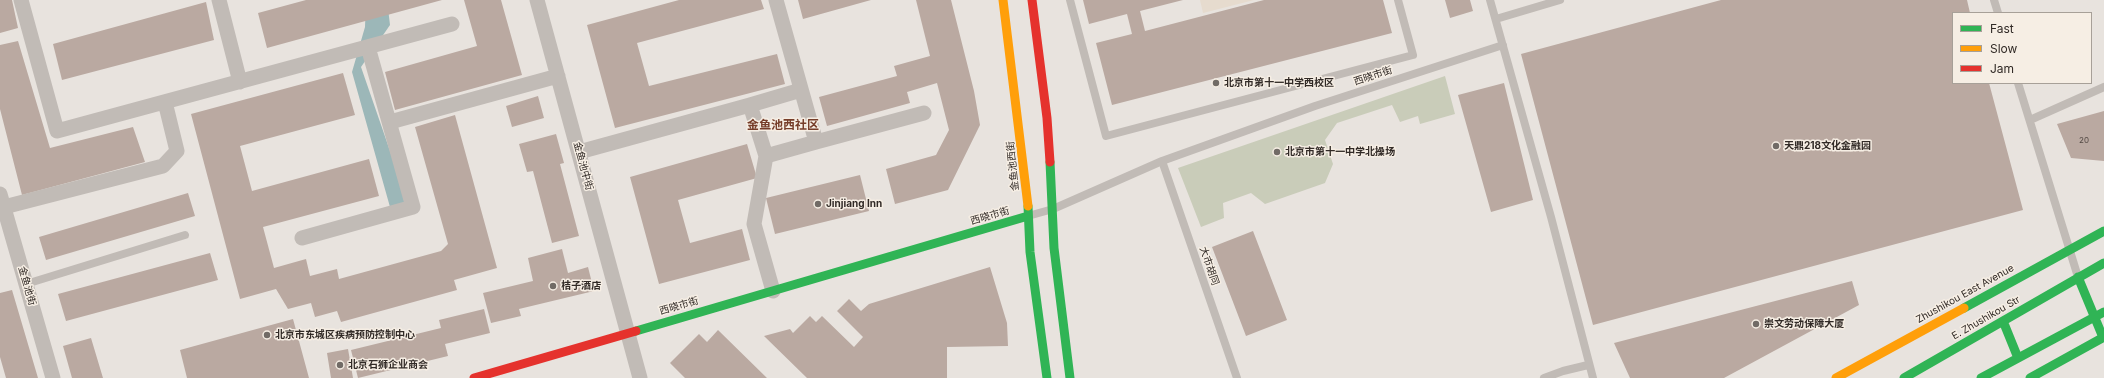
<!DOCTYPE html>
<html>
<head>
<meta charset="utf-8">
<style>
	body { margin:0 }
	#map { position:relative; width:2104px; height:378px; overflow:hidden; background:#e8e3de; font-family:Inter,sans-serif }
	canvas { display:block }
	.legend { position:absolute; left:1952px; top:12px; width:140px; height:72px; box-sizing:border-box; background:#f6eee4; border:1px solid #a7a098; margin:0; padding:5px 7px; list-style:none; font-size:12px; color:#312a26 }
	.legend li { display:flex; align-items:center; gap:8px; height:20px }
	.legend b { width:20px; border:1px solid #a7a098 }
</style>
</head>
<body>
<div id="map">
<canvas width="2104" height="378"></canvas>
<ul class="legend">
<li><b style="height:5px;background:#30b455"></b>Fast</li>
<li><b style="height:5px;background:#ff9f0a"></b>Slow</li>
<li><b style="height:5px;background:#e5322d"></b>Jam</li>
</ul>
</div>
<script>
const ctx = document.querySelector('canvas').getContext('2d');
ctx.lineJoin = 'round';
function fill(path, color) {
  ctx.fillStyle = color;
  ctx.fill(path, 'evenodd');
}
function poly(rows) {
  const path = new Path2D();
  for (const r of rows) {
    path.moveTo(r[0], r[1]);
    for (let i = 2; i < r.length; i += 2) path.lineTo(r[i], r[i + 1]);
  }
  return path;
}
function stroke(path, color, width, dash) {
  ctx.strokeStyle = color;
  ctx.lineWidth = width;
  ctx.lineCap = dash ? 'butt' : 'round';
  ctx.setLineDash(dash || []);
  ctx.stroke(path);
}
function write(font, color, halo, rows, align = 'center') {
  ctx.font = font + ' Inter,"Noto Sans SC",sans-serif';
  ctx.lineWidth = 3;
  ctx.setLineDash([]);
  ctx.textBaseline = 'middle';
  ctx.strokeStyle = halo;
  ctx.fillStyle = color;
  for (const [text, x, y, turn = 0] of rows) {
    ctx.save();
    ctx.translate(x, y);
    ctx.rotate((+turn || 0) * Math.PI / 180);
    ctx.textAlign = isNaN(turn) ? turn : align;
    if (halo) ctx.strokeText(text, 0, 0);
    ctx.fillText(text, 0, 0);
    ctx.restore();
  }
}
fill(poly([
	[1445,76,1455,114,1420,124,1418,116,1400,122,1392,105,1337,123,1325,140,1333,164,1325,183,1265,204,1251,193,1223,203,1224,218,1201,227,1178,168]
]), '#c9ccb9');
fill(poly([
	[1200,0,1254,0,1203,13]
]), '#e6dbce');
fill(poly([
	[366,0,387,0,390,25,361,67,408,203,390,207,352,72,365,27]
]), '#9cb7b8');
fill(poly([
	[0,0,12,0,18,28,0,33],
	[306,0,442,0,267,48,258,13],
	[464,0,501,0,522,75,395,110,385,72,477,46],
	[679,0,761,0,764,9,637,43,649,86,777,54,785,84,615,128,587,25],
	[798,0,871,0,803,19],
	[916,0,951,0,974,91,980,125,948,190,895,204,886,169,936,155,949,130,937,83,907,92,910,103,827,126,819,97,897,76,894,66,930,56],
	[1083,0,1183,0,1140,11,1145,31,1264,0,1383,0,1392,33,1112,105,1096,43,1132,34,1127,14,1089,24],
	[1445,0,1470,0,1473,11,1450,18],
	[1721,0,1967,0,1970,13,1953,13,1953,83,1989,83,2023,210,1593,325,1521,54],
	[206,2,214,40,62,80,53,44],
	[18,41,50,148,133,127,145,162,22,195,0,109,0,45],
	[343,73,355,115,240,146,252,191,369,159,379,196,263,227,274,268,306,259,310,276,337,269,339,279,441,251,448,244,415,127,455,115,497,268,454,280,457,290,341,322,337,311,315,317,311,303,288,309,276,289,240,299,191,114],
	[1504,83,1533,200,1491,212,1458,95],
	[538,96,544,118,512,127,506,106],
	[2104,111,2104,161,2071,158,2057,124],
	[556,134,564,163,560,164,579,236,552,243,533,171,527,172,519,144],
	[747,144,757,178,678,200,690,243,742,229,750,260,659,284,630,177],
	[860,175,869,211,775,234,766,198],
	[188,193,195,216,46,260,39,237],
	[1253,231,1287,320,1246,336,1212,247],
	[562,249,568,273,588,267,594,291,519,309,521,316,491,323,483,293,533,281,528,258],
	[210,253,218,280,66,321,58,294],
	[990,267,1007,323,1008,346,947,347,947,378,807,378,764,336,790,329,793,333,810,316,816,322,822,316,854,347,863,337,837,311,849,299,861,311,869,304],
	[1852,281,1859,305,1724,378,1630,378,1614,343],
	[12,290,38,378,6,378,0,357,0,293],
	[484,309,490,333,445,344,448,356,358,378,351,350,441,328,439,320],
	[293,319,309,378,187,378,180,350],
	[718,330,767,378,685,378,670,363,699,334,707,342],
	[91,338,103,378,72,378,63,346],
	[348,349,353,378,331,378,327,353]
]), '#baa9a1');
stroke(poly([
	[1070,0,1106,136,1413,55,1398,0],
	[1490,0,1551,217,1593,378],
	[1994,0,1998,13],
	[1496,19,1560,0],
	[2018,83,2078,277],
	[2030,120,2104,87],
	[1162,161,1237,378],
	[1028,216,1053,209,1162,161,1315,106,1503,45],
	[26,284,185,235],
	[1544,378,1563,371,1588,365]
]), '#c1bbb6', 8);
stroke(poly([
	[21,0,57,131,452,24],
	[219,0,240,82],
	[537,0,640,378],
	[776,0,816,142,766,156,750,105,801,90],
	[390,122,558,76],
	[816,142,924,113],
	[579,152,750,105],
	[766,156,754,224,773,291],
	[0,194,53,378],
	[4,207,163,166,177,151,165,102],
	[302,238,413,207,368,47]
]), '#c1bbb6', 15);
stroke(poly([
	[1050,162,1054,248,1070,378],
	[1028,206,1030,252,1047,378],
	[2078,277,2102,335],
	[1964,308,2104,231],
	[2003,321,2018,358],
	[636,331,1028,216],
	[1904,378,2104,263],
	[1981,378,2104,312],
	[2030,378,2104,337]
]), '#30b455', 9);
stroke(poly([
	[1003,0,1028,206],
	[1836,378,1964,308]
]), '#ff9f0a', 9);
stroke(poly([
	[1032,0,1047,118,1050,162],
	[474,378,636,331]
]), '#e5322d', 9);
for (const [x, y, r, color] of [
	[1216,83,4,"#716b66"],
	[1776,146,4,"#716b66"],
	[1277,152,4,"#716b66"],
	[818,204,4,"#716b66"],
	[553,286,4,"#716b66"],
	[1756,324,4,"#716b66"],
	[267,335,4,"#716b66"],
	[340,365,4,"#716b66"]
]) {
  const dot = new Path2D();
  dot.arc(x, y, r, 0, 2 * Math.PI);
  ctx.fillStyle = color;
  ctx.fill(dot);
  stroke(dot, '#f6eee4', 1.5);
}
write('8px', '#534a45', null, [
	["20",2084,141]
]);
write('10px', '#312a26', '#f6eee4', [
	["西晓市街",1373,76,-18],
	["金鱼池中街",583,166,75],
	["金鱼池西街",1013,166,-96],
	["西晓市街",990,216,-16],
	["大市胡同",1209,266,71],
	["金鱼池街",27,286,74],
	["Zhushikou East Avenue",1965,294,-29],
	["西晓市街",679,306,-16],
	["E. Zhushikou Str",1986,318,-30]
]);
write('bold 10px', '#312a26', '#f6eee4', [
	["北京市第十一中学西校区",1224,83],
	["天鼎218文化金融园",1784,146],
	["北京市第十一中学北操场",1285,152],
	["Jinjiang Inn",826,204],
	["桔子酒店",561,286],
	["崇文劳动保障大厦",1764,324],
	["北京市东城区疾病预防控制中心",275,335],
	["北京石狮企业商会",348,365]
], 'left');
write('bold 12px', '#763d29', '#f6eee4', [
	["金鱼池西社区",783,125]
]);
</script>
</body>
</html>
